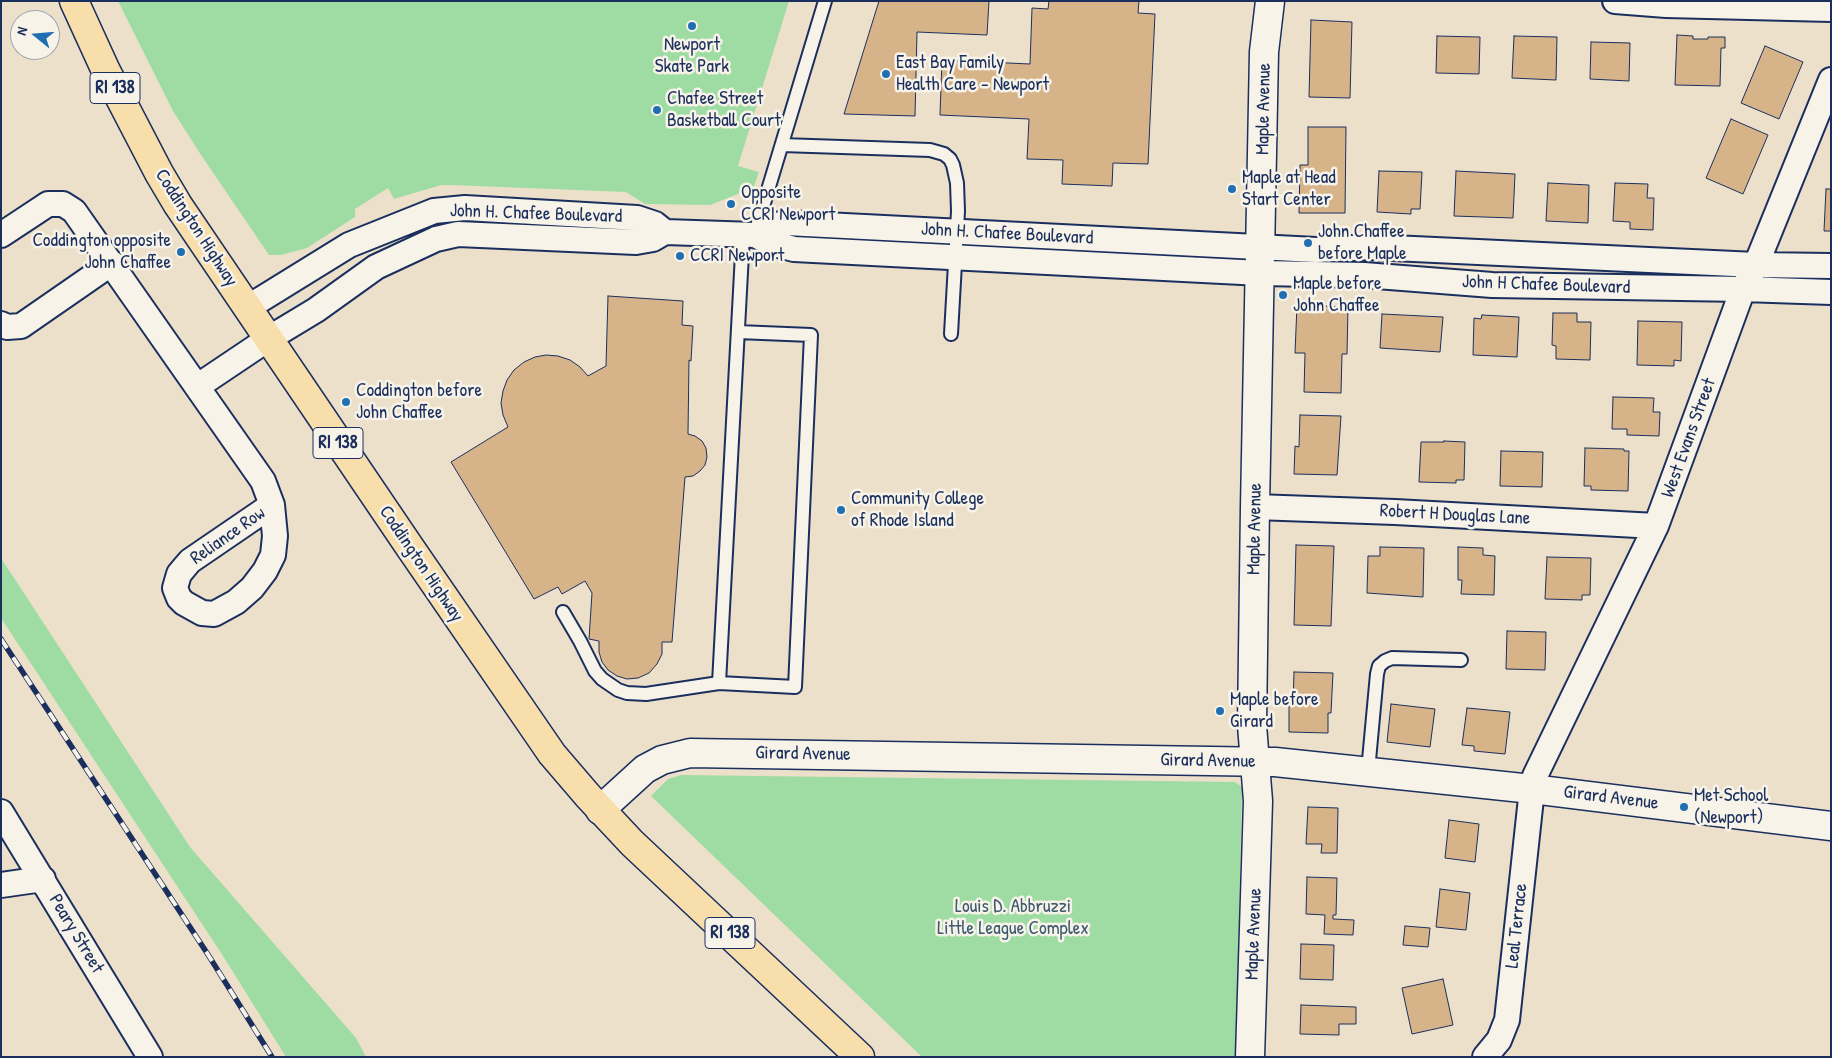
<!DOCTYPE html>
<html>
<head>
<meta charset="utf-8">
<style>
	body { margin:0 }
	#map { position:relative; width:1832px; height:1058px; overflow:hidden; background:#ede0cb; font-family:"Patrick Hand",sans-serif }
	canvas { display:block }
	.frame { position:absolute; inset:0; border:2px solid #1b2f5e; pointer-events:none }
	.north { position:absolute; left:10px; top:10px; width:50px; height:50px; box-sizing:border-box; background:#f7f3e8; border:1px solid #9fa5b1; border-radius:50%; rotate:287deg; font-size:14px; font-weight:700; line-height:20px; text-align:center; color:#1b2f5e }
	.north::after { content:''; display:block; margin:auto; width:18px; height:22px; background:#1f6fb2; clip-path:polygon(50% 0,100% 100%,50% 72%,0 100%) }
</style>
</head>
<body>
<div id="map">
<canvas width="1832" height="1058"></canvas>
<div class="frame"></div>
<div class="north">N</div>
</div>
<script>
const ctx = document.querySelector('canvas').getContext('2d');
ctx.lineJoin = 'round';
function fill(path, color) {
  ctx.fillStyle = color;
  ctx.fill(path, 'evenodd');
}
function poly(rows) {
  const path = new Path2D();
  for (const r of rows) {
    path.moveTo(r[0], r[1]);
    for (let i = 2; i < r.length; i += 2) path.lineTo(r[i], r[i + 1]);
  }
  return path;
}
function stroke(path, color, width, dash) {
  ctx.strokeStyle = color;
  ctx.lineWidth = width;
  ctx.lineCap = dash ? 'butt' : 'round';
  ctx.setLineDash(dash || []);
  ctx.stroke(path);
}
function write(font, color, halo, rows, align = 'center') {
  ctx.font = font + ' "Patrick Hand",sans-serif';
  ctx.lineWidth = 5;
  ctx.setLineDash([]);
  ctx.textBaseline = 'middle';
  ctx.strokeStyle = halo;
  ctx.fillStyle = color;
  for (const [text, x, y, turn = 0] of rows) {
    ctx.save();
    ctx.translate(x, y);
    ctx.rotate((+turn || 0) * Math.PI / 180);
    ctx.textAlign = isNaN(turn) ? turn : align;
    if (halo) ctx.strokeText(text, 0, 0);
    ctx.fillText(text, 0, 0);
    ctx.restore();
  }
}
fill(poly([
	[118,1,789,1,738,166,759,172,753,189,745,186,738,194,710,205,645,204,626,192,451,185,441,185,394,199,388,188,355,209,355,217,307,248,281,255,269,255,201,155,173,111],
	[1,558,190,847,356,1038,366,1057,286,1057,223,956,1,618],
	[681,775,1235,782,1242,787,1236,1057,922,1057,651,796,668,779]
]), '#9fdca3');
const building = poly([
	[879,1,989,1,987,35,917,32,915,116,844,114,879,1],
	[1049,1,1139,1,1138,13,1155,14,1148,164,1113,163,1112,186,1062,184,1063,160,1027,159,1029,119,940,115,942,60,1030,64,1032,8,1048,9,1049,1],
	[1311,20,1352,22,1350,98,1309,97,1311,20],
	[1677,35,1693,36,1693,39,1708,39,1708,37,1725,37,1725,48,1721,48,1720,86,1675,85,1677,35],
	[1437,36,1480,37,1479,74,1436,73,1437,36],
	[1514,36,1557,37,1556,80,1512,78,1514,36],
	[1591,42,1630,43,1629,81,1590,79,1591,42],
	[1765,46,1803,62,1779,119,1741,103,1765,46],
	[1731,119,1768,135,1743,194,1706,178,1731,119],
	[1308,127,1346,127,1345,213,1299,213,1300,165,1308,165,1308,127],
	[1379,171,1422,172,1420,209,1411,209,1411,214,1377,212,1379,171],
	[1456,171,1515,174,1513,218,1454,216,1456,171],
	[1548,183,1589,185,1588,223,1546,221,1548,183],
	[1615,183,1648,184,1647,198,1654,198,1653,230,1630,229,1630,222,1613,221,1615,183],
	[1826,189,1831,189,1831,231,1824,231,1826,189],
	[608,296,683,301,682,325,693,326,691,361,689,360,688,434,695,436,702,441,706,448,707,457,705,465,700,471,693,476,685,477,672,642,662,642,662,654,657,664,649,673,638,678,627,679,617,676,608,670,602,662,599,652,599,641,589,639,592,593,585,581,562,594,558,587,534,599,451,462,508,427,503,415,501,403,503,391,507,380,514,370,524,362,535,357,546,355,558,356,570,360,580,367,588,376,606,366,608,296],
	[1297,305,1348,307,1347,354,1342,354,1341,393,1304,392,1305,353,1295,353,1297,305],
	[1553,313,1577,313,1577,322,1591,322,1590,360,1556,359,1556,346,1552,345,1553,313],
	[1382,314,1443,317,1440,352,1380,348,1382,314],
	[1482,315,1519,317,1517,357,1473,355,1474,318,1481,319,1482,315],
	[1638,321,1682,322,1681,361,1674,360,1674,366,1637,365,1638,321],
	[1613,397,1654,398,1653,412,1660,412,1659,436,1627,435,1627,429,1612,429,1613,397],
	[1300,415,1341,416,1337,475,1294,474,1295,446,1299,447,1300,415],
	[1444,441,1465,442,1464,480,1456,480,1456,483,1419,482,1421,442,1444,442,1444,441],
	[1585,448,1624,449,1624,451,1629,451,1628,491,1591,490,1591,486,1584,486,1585,448],
	[1501,451,1543,452,1542,487,1500,486,1501,451],
	[1296,545,1334,546,1331,626,1294,625,1296,545],
	[1380,547,1424,548,1423,597,1367,593,1368,556,1380,556,1380,547],
	[1458,547,1483,548,1483,555,1495,556,1494,595,1461,594,1462,580,1458,580,1458,547],
	[1547,557,1591,558,1590,595,1582,595,1582,600,1545,599,1547,557],
	[1507,631,1546,632,1545,670,1506,669,1507,631],
	[1294,672,1333,673,1331,713,1328,713,1328,733,1289,732,1289,705,1293,706,1294,672],
	[1391,704,1435,709,1430,747,1387,742,1391,704],
	[1467,708,1510,712,1505,754,1474,751,1474,746,1462,745,1467,708],
	[1308,807,1338,808,1337,853,1321,853,1322,844,1306,844,1308,807],
	[1449,820,1479,824,1475,862,1445,858,1449,820],
	[1307,877,1337,878,1336,915,1333,915,1333,919,1354,920,1353,935,1324,934,1325,915,1306,914,1307,877],
	[1440,889,1470,893,1466,930,1436,927,1440,889],
	[1405,926,1430,928,1428,947,1403,945,1405,926],
	[1301,944,1334,945,1333,980,1300,979,1301,944],
	[1443,979,1453,1025,1412,1034,1402,988,1443,979],
	[1301,1005,1356,1007,1356,1024,1339,1024,1339,1035,1300,1034,1301,1005]
]);
fill(building, '#d6b388');
stroke(building, '#1b2f5e', 1);
const service = poly([
	[782,145,930,150,944,154,950,159,953,165,957,183,958,211,951,334],
	[755,233,825,1],
	[563,612,580,641,595,671,602,679,618,690,627,693,646,694,719,683,743,235],
	[719,683,795,687,811,335,738,332],
	[1368,771,1377,674,1379,666,1385,661,1392,658,1461,660]
]);
const minor = poly([
	[1615,1,1666,5,1831,9],
	[1,235,48,204,63,204,74,211,263,481,272,505],
	[755,235,771,226,786,223,1316,250,1371,247,1756,265,1831,266],
	[247,308,349,245,434,211,465,208,637,218,655,224,665,232],
	[1,324,7,327,21,326,112,263],
	[198,386,268,339,316,310,376,267,436,239,458,234,636,242,653,239,665,232,755,235,770,243,794,249,1261,273,1364,275,1492,285,1743,289,1831,292],
	[272,505,275,536,273,555,265,571,252,588,236,602,214,614,202,613,184,603,179,598,175,588,179,574,184,568,190,561,272,505],
	[1255,507,1395,512,1656,526],
	[1,812,150,1057],
	[1,885,43,879],
	[1485,1057,1499,1040,1507,1020,1532,789,1535,776,1656,526,1743,289,1756,265,1831,80]
]);
const tertiary = poly([
	[600,810,645,769,662,760,690,753,1275,762,1532,789,1831,826],
	[1250,1057,1258,801,1252,725,1255,507,1264,52,1270,1]
]);
const trunk = poly([
	[74,1,106,71,159,173,178,205,409,546,552,754,588,796,632,843,860,1057]
]);
stroke(service, '#1b2f5e', 16);
stroke(minor, '#1b2f5e', 28);
stroke(tertiary, '#1b2f5e', 31);
stroke(trunk, '#1b2f5e', 31);
stroke(service, '#f7f3e8', 12);
stroke(minor, '#f7f3e8', 24);
stroke(tertiary, '#f7f3e8', 28);
stroke(trunk, '#f8deab', 28);
const rail = poly([
	[1,639,207,953,272,1057]
]);
stroke(rail, '#1b2f5e', 5.5);
stroke(rail, '#f7f3e8', 4, [11]);
for (const [x, y, r, color] of [
	[692,26,5,"#1f6fb2"],
	[886,74,5,"#1f6fb2"],
	[657,110,5,"#1f6fb2"],
	[1232,189,5,"#1f6fb2"],
	[731,204,5,"#1f6fb2"],
	[1308,243,5,"#1f6fb2"],
	[181,252,5,"#1f6fb2"],
	[680,256,5,"#1f6fb2"],
	[1283,295,5,"#1f6fb2"],
	[346,402,5,"#1f6fb2"],
	[841,510,5,"#1f6fb2"],
	[1220,711,5,"#1f6fb2"],
	[1684,807,5,"#1f6fb2"]
]) {
  const dot = new Path2D();
  dot.arc(x, y, r, 0, 2 * Math.PI);
  ctx.fillStyle = color;
  ctx.fill(dot);
  stroke(dot, '#f7f3e8', 2);
}
for (const [x, y, w] of [
	[115,88,50],
	[338,443,50],
	[730,933,50]
]) {
  const box = new Path2D();
  box.roundRect(x - w / 2, y - 15.5, w, 31, 4);
  ctx.fillStyle = '#f7f3e8';
  ctx.fill(box);
  stroke(box, '#1b2f5e', 1);
}
write('bold 18px', '#1b2f5e', null, [
	["RI 138",115,88],
	["RI 138",338,443],
	["RI 138",730,933]
]);
write('19px', '#1b2f5e', '#f7f3e8', [
	["Newport",692,45,"center"],
	["Skate Park",692,67,"center"],
	["East Bay Family",896,63],
	["Health Care - Newport",896,85],
	["Chafee Street",667,99],
	["Basketball Court",667,121],
	["Maple at Head",1242,178],
	["Start Center",1242,200],
	["Opposite",741,193],
	["CCRI Newport",741,215],
	["John Chaffee",1318,232],
	["before Maple",1318,254],
	["Coddington opposite",171,241,"right"],
	["John Chaffee",171,263,"right"],
	["CCRI Newport",690,256],
	["Maple before",1293,284],
	["John Chaffee",1293,306],
	["Coddington before",356,391],
	["John Chaffee",356,413],
	["Community College",851,499],
	["of Rhode Island",851,521],
	["Maple before",1230,700],
	["Girard",1230,722],
	["Met School",1694,796],
	["(Newport)",1694,818]
], 'left');
write('19px', '#1b2f5e', '#f7f3e8', [
	["Maple Avenue",1264,109,-89],
	["John H. Chafee Boulevard",536,214,2],
	["Coddington Highway",196,228,57],
	["John H. Chafee Boulevard",1007,234,3],
	["John H Chafee Boulevard",1546,285,2],
	["West Evans Street",1689,438,-70],
	["Robert H Douglas Lane",1455,515,3],
	["Maple Avenue",1255,529,-89],
	["Reliance Row",228,536,-35],
	["Coddington Highway",421,564,56],
	["Girard Avenue",803,754,1],
	["Girard Avenue",1208,761,1],
	["Girard Avenue",1611,798,7],
	["Leal Terrace",1517,926,-84],
	["Peary Street",76,934,59],
	["Maple Avenue",1254,934,-88]
]);
write('19px', '#3c5a6f', '#f7f3e8', [
	["Louis D. Abbruzzi",1013,907],
	["Little League Complex",1013,929]
]);
</script>
</body>
</html>
